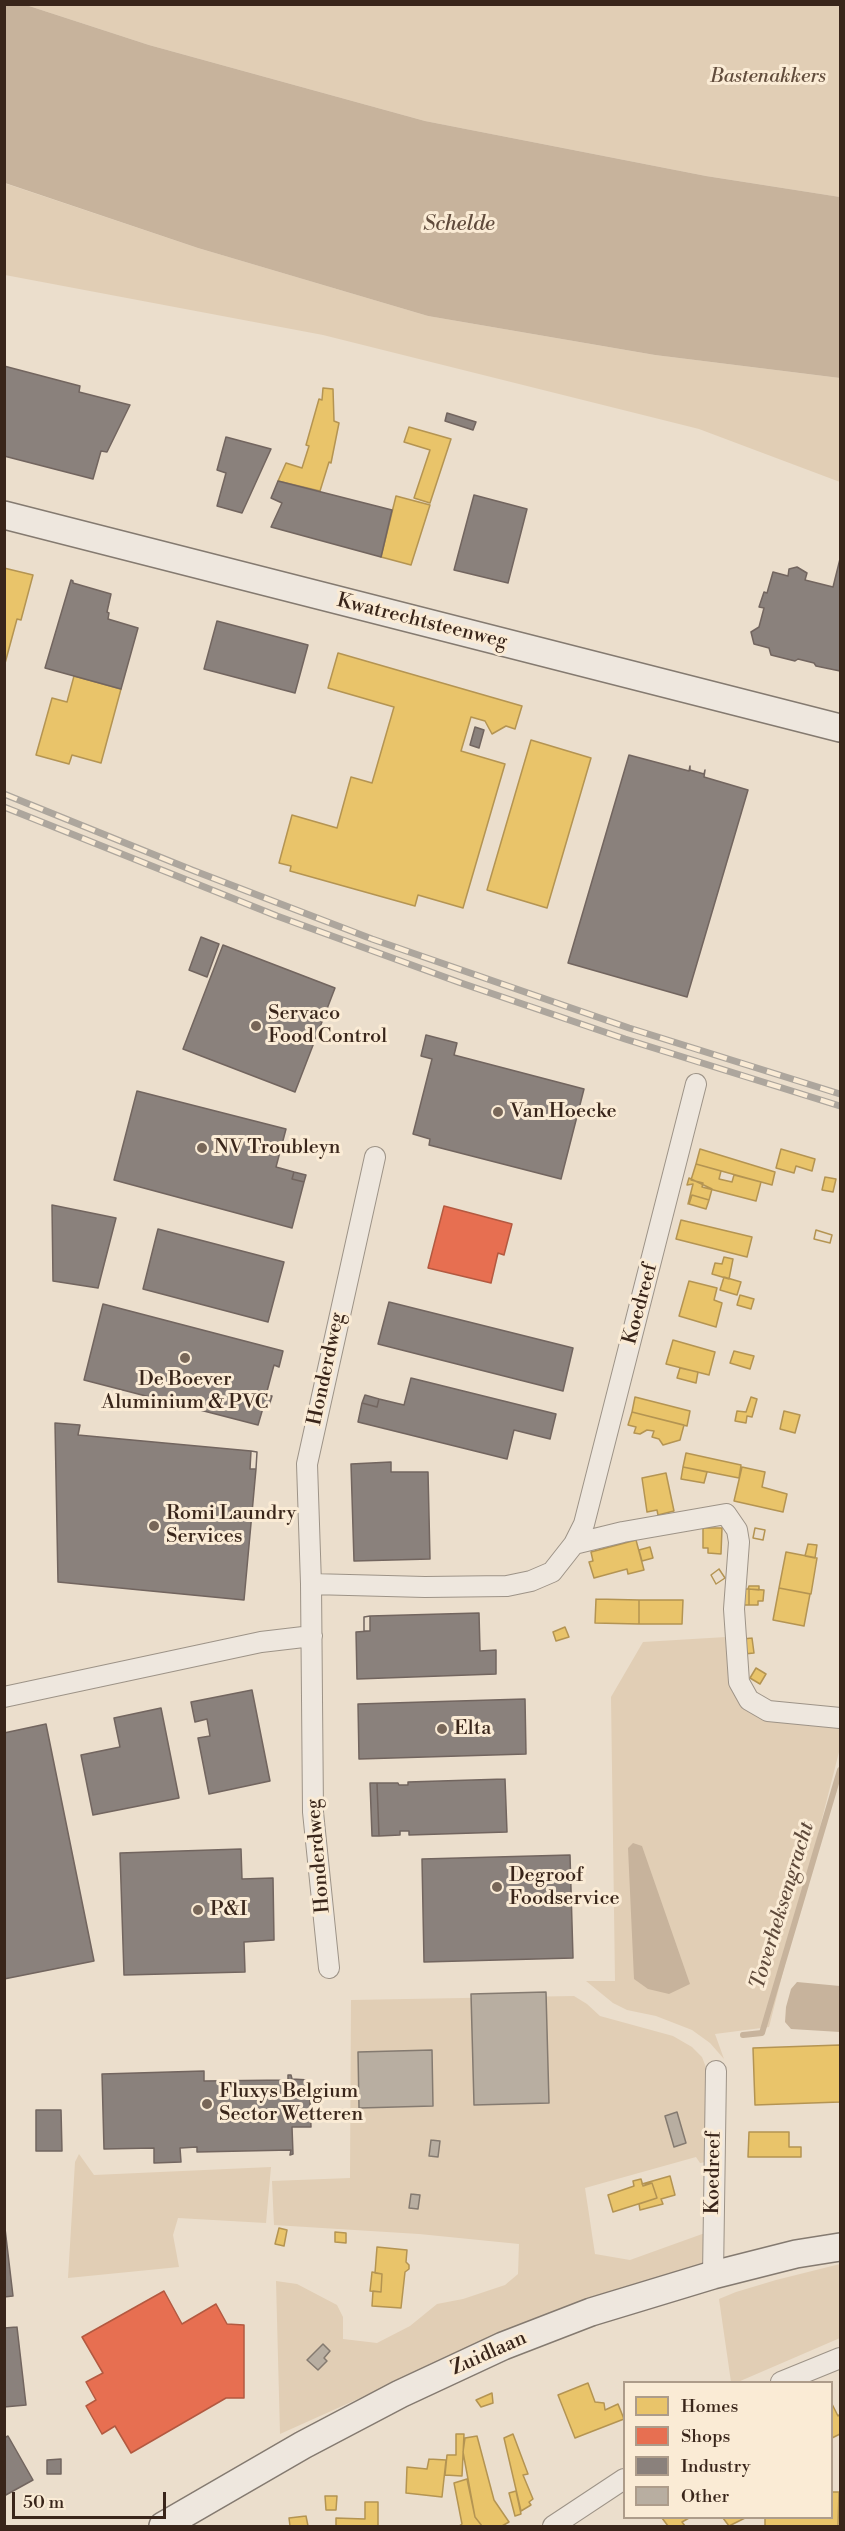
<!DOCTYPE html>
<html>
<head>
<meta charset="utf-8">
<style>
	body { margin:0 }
	#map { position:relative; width:845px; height:2531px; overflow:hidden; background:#ebdecc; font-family:"Libre Bodoni",serif }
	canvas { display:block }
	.frame { position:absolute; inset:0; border:6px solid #39251a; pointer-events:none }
	.legend { position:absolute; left:623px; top:2381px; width:210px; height:138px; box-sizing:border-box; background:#faebd5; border:2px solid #ad9c8a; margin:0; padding:8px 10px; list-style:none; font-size:18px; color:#39251a }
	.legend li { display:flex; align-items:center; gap:12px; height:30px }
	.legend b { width:30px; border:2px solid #ad9c8a }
	.scale { position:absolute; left:12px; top:2492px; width:154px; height:27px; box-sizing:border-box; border:3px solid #39251a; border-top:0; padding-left:8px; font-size:18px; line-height:21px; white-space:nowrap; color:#39251a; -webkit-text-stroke:4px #faebd5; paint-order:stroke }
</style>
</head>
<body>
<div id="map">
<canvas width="845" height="2531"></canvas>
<div class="frame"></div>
<ul class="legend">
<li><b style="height:16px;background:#e9c46a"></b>Homes</li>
<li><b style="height:16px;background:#e76f51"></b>Shops</li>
<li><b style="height:16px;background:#8a817c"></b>Industry</li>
<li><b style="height:16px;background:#b8aea1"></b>Other</li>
</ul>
<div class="scale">50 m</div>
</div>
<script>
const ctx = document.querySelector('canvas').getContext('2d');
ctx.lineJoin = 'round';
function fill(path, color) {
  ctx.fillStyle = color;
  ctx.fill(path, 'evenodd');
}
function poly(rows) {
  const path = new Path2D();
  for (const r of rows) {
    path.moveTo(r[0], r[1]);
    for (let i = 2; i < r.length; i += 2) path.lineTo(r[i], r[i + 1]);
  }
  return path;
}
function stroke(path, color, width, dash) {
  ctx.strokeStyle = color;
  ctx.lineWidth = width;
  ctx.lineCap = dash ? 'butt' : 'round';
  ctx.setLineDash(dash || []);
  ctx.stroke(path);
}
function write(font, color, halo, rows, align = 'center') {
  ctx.font = font + ' "Libre Bodoni",serif';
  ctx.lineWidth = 6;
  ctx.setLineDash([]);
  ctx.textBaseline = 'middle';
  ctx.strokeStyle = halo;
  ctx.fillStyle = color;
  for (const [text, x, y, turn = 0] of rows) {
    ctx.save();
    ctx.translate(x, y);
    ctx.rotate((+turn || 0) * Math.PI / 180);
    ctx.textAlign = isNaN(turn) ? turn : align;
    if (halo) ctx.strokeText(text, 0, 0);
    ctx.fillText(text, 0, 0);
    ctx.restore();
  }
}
fill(poly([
	[26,5,840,5,840,197,706,176,425,121,149,45],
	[4,183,198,248,428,316,655,355,840,378,840,482,699,429,323,335,5,275],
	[726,1637,739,1695,840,1725,840,1748,769,2027,715,2034,724,2059,710,2043,692,2030,656,2016,627,2010,613,2003,586,1981,615,1981,611,1697,643,1642],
	[574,1996,587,2004,600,2016,673,2036,692,2047,702,2057,707,2070,706,2162,700,2163,696,2157,585,2188,595,2254,630,2260,705,2233,707,2262,527,2323,280,2434,276,2281,297,2284,337,2305,343,2317,343,2339,377,2343,410,2326,437,2304,463,2299,505,2285,518,2274,519,2244,419,2234,274,2225,272,2181,350,2178,351,2000],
	[79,2154,94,2175,271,2167,266,2223,178,2218,173,2235,179,2267,68,2278,75,2162],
	[840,2264,840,2338,738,2382,731,2382,719,2299,736,2292,776,2280]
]), '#e1ceb5');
fill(poly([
	[5,4,26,5,149,45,425,121,706,176,840,197,840,378,655,355,428,316,198,248,5,183],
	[633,1843,642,1846,690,1984,669,1994,648,1989,634,1979,628,1848],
	[797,1982,840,1986,840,2032,791,2029,785,2022,786,2007,791,1989]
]), '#c7b39c');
const homes = poly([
	[323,388,333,389,334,421,339,423,331,463,329,462,320,491,278,481,286,463,302,468,309,446,306,445,319,399,322,400,323,388],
	[409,427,451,439,430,503,414,498,430,450,404,442,409,427],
	[396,496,430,505,411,565,381,557,396,496],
	[4,568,33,575,21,620,17,619,4,667,4,568],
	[338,653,522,706,515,729,506,726,492,734,485,721,471,717,461,751,505,764,463,908,418,895,415,906,290,871,291,866,279,863,292,815,337,828,351,777,372,783,394,707,328,688,338,653],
	[74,676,121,689,101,763,72,755,69,764,36,755,52,698,67,702,74,676],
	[531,740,591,758,547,908,487,890,531,740],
	[700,1149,775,1172,772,1185,696,1164,700,1149],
	[781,1149,815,1159,812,1171,796,1166,794,1173,776,1168,781,1149],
	[696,1164,721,1171,719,1179,732,1182,734,1175,761,1182,756,1201,702,1187,703,1183,691,1180,696,1164],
	[825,1177,836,1179,833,1192,822,1190,825,1177],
	[689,1178,712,1189,709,1200,692,1195,688,1204,693,1184,687,1185,689,1178],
	[692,1195,709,1200,706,1209,689,1204,692,1195],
	[681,1220,752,1237,747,1257,676,1239,681,1220],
	[816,1230,832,1235,830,1243,814,1239,816,1230],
	[816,1230,832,1235,830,1243,814,1239,816,1230],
	[724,1257,733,1259,729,1279,712,1274,715,1263,722,1264,724,1257],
	[724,1277,741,1282,737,1295,720,1290,724,1277],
	[689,1281,717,1288,714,1300,722,1303,716,1327,679,1316,689,1281],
	[740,1295,754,1299,751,1309,737,1305,740,1295],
	[673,1340,715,1352,709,1375,666,1364,673,1340],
	[734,1351,754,1356,750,1369,730,1363,734,1351],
	[680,1368,698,1372,696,1383,677,1378,680,1368],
	[635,1397,690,1411,687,1426,632,1412,635,1397],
	[751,1397,757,1399,752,1417,747,1416,746,1423,735,1421,737,1411,746,1412,751,1397],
	[784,1411,800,1415,795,1433,780,1429,784,1411],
	[632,1412,684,1425,680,1440,663,1445,659,1439,652,1437,654,1431,647,1430,640,1434,634,1433,636,1427,628,1425,632,1412],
	[686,1453,741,1465,739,1478,683,1467,686,1453],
	[683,1467,707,1472,704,1483,681,1479,683,1467],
	[742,1467,765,1472,762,1487,787,1494,783,1512,734,1501,742,1467],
	[666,1473,674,1511,658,1515,657,1510,647,1512,642,1478,666,1473],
	[703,1528,722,1528,721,1554,708,1553,708,1548,703,1548,703,1528],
	[755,1528,765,1530,763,1540,753,1538,755,1528],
	[755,1528,765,1530,763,1540,753,1538,755,1528],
	[636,1540,644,1570,628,1574,627,1569,594,1578,589,1562,593,1561,591,1552,636,1540],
	[808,1544,817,1545,815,1558,805,1556,808,1544],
	[650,1547,653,1558,642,1561,639,1550,650,1547],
	[786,1552,817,1558,811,1594,779,1588,786,1552],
	[719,1569,725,1578,716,1584,711,1575,719,1569],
	[719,1569,725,1578,716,1584,711,1575,719,1569],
	[749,1586,759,1586,759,1590,749,1589,749,1605,743,1605,743,1589,748,1589,749,1586],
	[779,1588,810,1594,804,1626,773,1620,779,1588],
	[749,1589,764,1590,763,1601,758,1601,758,1605,749,1605,749,1589],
	[596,1599,639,1600,639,1624,595,1623,596,1599],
	[639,1600,683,1600,682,1624,639,1624,639,1600],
	[565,1627,569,1637,556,1641,553,1632,565,1627],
	[752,1638,754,1653,744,1654,743,1639,752,1638],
	[756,1668,766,1674,760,1684,750,1678,756,1668],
	[840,2045,840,2102,755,2105,753,2048,840,2045],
	[749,2132,789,2132,789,2147,801,2147,801,2157,748,2157,749,2132],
	[670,2176,675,2195,661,2199,663,2204,640,2210,639,2204,657,2198,652,2183,642,2184,670,2176],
	[641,2179,643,2186,652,2183,657,2198,613,2212,608,2195,634,2186,633,2181,641,2179],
	[279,2228,287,2230,284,2246,275,2244,279,2228],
	[335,2232,346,2233,346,2243,335,2242,335,2232],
	[377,2247,407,2250,406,2262,409,2265,409,2269,405,2272,401,2308,372,2306,373,2291,381,2292,382,2274,375,2273,377,2247],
	[372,2272,382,2274,381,2292,370,2291,372,2272],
	[588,2383,595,2402,604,2403,605,2410,618,2404,624,2419,575,2438,558,2395,588,2383],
	[492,2393,493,2403,481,2407,476,2400,492,2393],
	[832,2404,838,2416,840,2414,840,2434,832,2438,832,2404],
	[456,2434,464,2434,462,2476,445,2475,447,2455,456,2455,456,2434],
	[513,2434,528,2474,523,2475,533,2499,529,2502,531,2505,521,2511,504,2438,513,2434],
	[477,2436,494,2500,509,2522,502,2526,482,2526,475,2517,463,2452,465,2438,477,2436],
	[429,2459,446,2460,442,2497,406,2493,407,2467,427,2469,429,2459],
	[467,2479,475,2517,482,2526,459,2526,462,2524,454,2483,467,2479],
	[516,2491,521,2514,515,2516,509,2493,516,2491],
	[832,2492,839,2492,838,2526,765,2526,765,2518,832,2518,832,2492],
	[325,2496,337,2496,336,2510,326,2510,325,2496],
	[365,2502,378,2502,378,2526,336,2526,336,2518,365,2519,365,2502],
	[306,2516,308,2526,286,2526,290,2526,289,2518,306,2516],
	[662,2518,689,2518,682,2522,685,2526,668,2526,662,2518],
	[723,2518,745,2518,729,2526,723,2518]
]);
fill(homes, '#e9c46a');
stroke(homes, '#b49452', 1.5);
const shops = poly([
	[444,1206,512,1224,504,1255,498,1253,491,1283,428,1268,444,1206],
	[164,2291,182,2324,216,2304,227,2324,244,2325,244,2398,226,2398,131,2453,115,2426,102,2434,86,2406,96,2400,86,2382,103,2373,82,2337,164,2291]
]);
fill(shops, '#e76f51');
stroke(shops, '#b35940', 1.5);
const industry = poly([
	[4,366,80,386,79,392,130,405,107,452,101,451,93,479,4,456,4,366],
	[447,413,476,422,473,430,445,421,447,413],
	[226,437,271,449,242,513,217,506,226,473,217,470,226,437],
	[278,481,392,510,381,557,271,527,282,503,271,498,278,481],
	[474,495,527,509,508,583,454,570,474,495],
	[840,559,840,671,816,666,814,663,798,659,795,661,771,655,769,648,754,644,751,632,759,627,764,608,759,607,764,592,767,593,773,572,788,576,789,569,797,567,807,573,805,580,833,587,840,559],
	[71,580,73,581,73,583,111,594,107,612,109,613,108,619,138,628,121,689,45,668,71,580],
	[217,621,308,645,295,693,204,669,217,621],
	[475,727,484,730,479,748,470,745,475,727],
	[629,755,689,771,690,766,690,770,704,774,705,770,704,777,748,790,687,997,568,963,629,755],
	[201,937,219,944,207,977,189,970,201,937],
	[223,945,335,988,295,1092,183,1049,223,945],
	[426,1035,457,1043,454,1055,584,1089,561,1179,429,1145,430,1139,413,1134,432,1059,421,1056,426,1035],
	[137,1091,286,1129,276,1167,294,1172,292,1179,304,1182,292,1228,114,1180,137,1091],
	[294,1172,306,1175,304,1182,292,1179,294,1172],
	[52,1205,116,1218,98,1288,53,1281,52,1205],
	[158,1229,284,1262,268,1322,143,1289,158,1229],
	[389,1302,573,1348,563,1391,378,1344,389,1302],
	[103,1304,283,1351,279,1367,274,1365,266,1395,272,1396,268,1409,263,1408,258,1425,84,1380,103,1304],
	[411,1378,556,1414,550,1439,514,1430,507,1459,358,1422,362,1403,377,1407,379,1399,404,1405,411,1378],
	[365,1395,379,1399,377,1407,362,1403,365,1395],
	[55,1423,80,1425,78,1435,251,1451,250,1469,256,1469,244,1600,58,1582,55,1423],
	[251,1451,257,1452,256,1469,250,1469,251,1451],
	[251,1451,257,1452,256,1469,250,1469,251,1451],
	[391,1462,391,1472,428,1472,430,1559,354,1561,351,1464,391,1462],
	[479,1613,480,1651,496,1650,496,1674,357,1679,356,1632,370,1631,370,1616,479,1613],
	[370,1616,370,1631,364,1631,364,1617,370,1616],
	[370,1616,370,1631,364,1631,364,1617,370,1616],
	[252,1690,270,1781,209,1794,198,1738,210,1736,207,1719,195,1722,191,1702,252,1690],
	[525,1699,526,1754,359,1759,358,1704,525,1699],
	[161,1708,179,1798,93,1815,81,1755,120,1747,114,1718,161,1708],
	[46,1724,94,1961,4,1979,4,1733,46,1724],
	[505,1779,507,1832,409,1835,409,1831,400,1831,400,1835,379,1836,377,1783,398,1783,399,1785,408,1785,408,1782,505,1779],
	[370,1783,377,1783,379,1836,372,1836,370,1783],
	[241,1849,242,1879,273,1878,274,1940,244,1942,245,1972,124,1975,120,1853,241,1849],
	[570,1855,573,1958,424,1962,422,1859,570,1855],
	[204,2071,204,2081,288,2080,288,2075,291,2075,292,2079,309,2080,311,2127,292,2127,293,2154,290,2155,291,2150,197,2152,197,2147,180,2148,181,2162,154,2163,154,2148,104,2149,102,2074,204,2071],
	[36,2110,61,2110,62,2151,36,2151,36,2110],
	[4,2220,13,2296,4,2297,4,2220],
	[17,2327,26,2405,4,2407,4,2328,17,2327],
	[8,2436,33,2480,4,2496,4,2438,8,2436],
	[61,2459,61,2474,47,2474,47,2460,61,2459]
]);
fill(industry, '#8a817c');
stroke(industry, '#72655f', 1.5);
stroke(poly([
	[743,2035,762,2033,840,1770]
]), '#c7b39c', 6);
const building = poly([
	[546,1992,549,2103,474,2105,471,1994,546,1992],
	[432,2050,433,2106,359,2108,358,2052,432,2050],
	[677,2112,686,2143,674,2147,665,2116,677,2112],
	[431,2140,440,2141,438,2157,429,2156,431,2140],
	[411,2194,420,2195,418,2209,409,2208,411,2194],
	[323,2344,330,2351,324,2358,327,2361,318,2370,307,2360,323,2344]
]);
fill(building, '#b8aea1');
stroke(building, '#847a70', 1.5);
const street = poly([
	[574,1544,623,1532,726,1514,737,1530,739,1542,734,1609,739,1682,749,1700,768,1711,840,1718],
	[311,1584,307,1464,375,1157],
	[4,1697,261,1642,312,1636],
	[329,1968,313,1812,311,1584,425,1587,507,1586,531,1581,552,1572,574,1544,584,1524,696,1084],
	[713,2275,716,2071],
	[781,2382,840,2358],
	[553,2526,624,2479]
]);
const secondary = poly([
	[4,515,840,728],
	[163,2526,303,2445,400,2394,503,2346,591,2312,713,2275,796,2254,840,2247]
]);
stroke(street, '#9d9387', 22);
stroke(secondary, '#847a70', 30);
stroke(street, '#eee7de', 20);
stroke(secondary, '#eee7de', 27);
const rail = poly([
	[4,794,192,870,372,939,629,1028,840,1094],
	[4,807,277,916,461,983,625,1039,840,1106]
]);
stroke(rail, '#ada69d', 7);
stroke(rail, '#faebd5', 4.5, [14]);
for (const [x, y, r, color] of [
	[256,1026,6,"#776658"],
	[498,1112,6,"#776658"],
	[202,1148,6,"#776658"],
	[185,1358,6,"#776658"],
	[154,1526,6,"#776658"],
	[442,1729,6,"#776658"],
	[497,1887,6,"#776658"],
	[198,1910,6,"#776658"],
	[207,2104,6,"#776658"]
]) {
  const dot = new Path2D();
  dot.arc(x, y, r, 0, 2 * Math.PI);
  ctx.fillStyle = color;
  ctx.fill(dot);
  stroke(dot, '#faebd5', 2);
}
write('italic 20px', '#614c3c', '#faebd5', [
	["Bastenakkers",768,77]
]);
write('20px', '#39251a', '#faebd5', [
	["Kwatrechtsteenweg",422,622,14],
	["Koedreef",641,1304,-75],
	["Honderdweg",327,1369,-78],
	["Honderdweg",319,1856,-95],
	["Koedreef",714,2173,-89],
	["Zuidlaan",489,2354,-24]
]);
write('20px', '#39251a', '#faebd5', [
	["Servaco",268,1014],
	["Food Control",268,1037],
	["Van Hoecke",510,1112],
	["NV Troubleyn",214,1148],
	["De Boever",185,1380,"center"],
	["Aluminium & PVC",185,1403,"center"],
	["Romi Laundry",166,1514],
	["Services",166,1537],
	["Elta",454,1729],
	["Degroof",509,1876],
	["Foodservice",509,1899],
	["P&I",210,1910],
	["Fluxys Belgium",219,2092],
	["Sector Wetteren",219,2115]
], 'left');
write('italic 21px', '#5f4a3b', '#faebd5', [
	["Schelde",459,225],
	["Toverheksengracht",783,1906,-73]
]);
</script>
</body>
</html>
